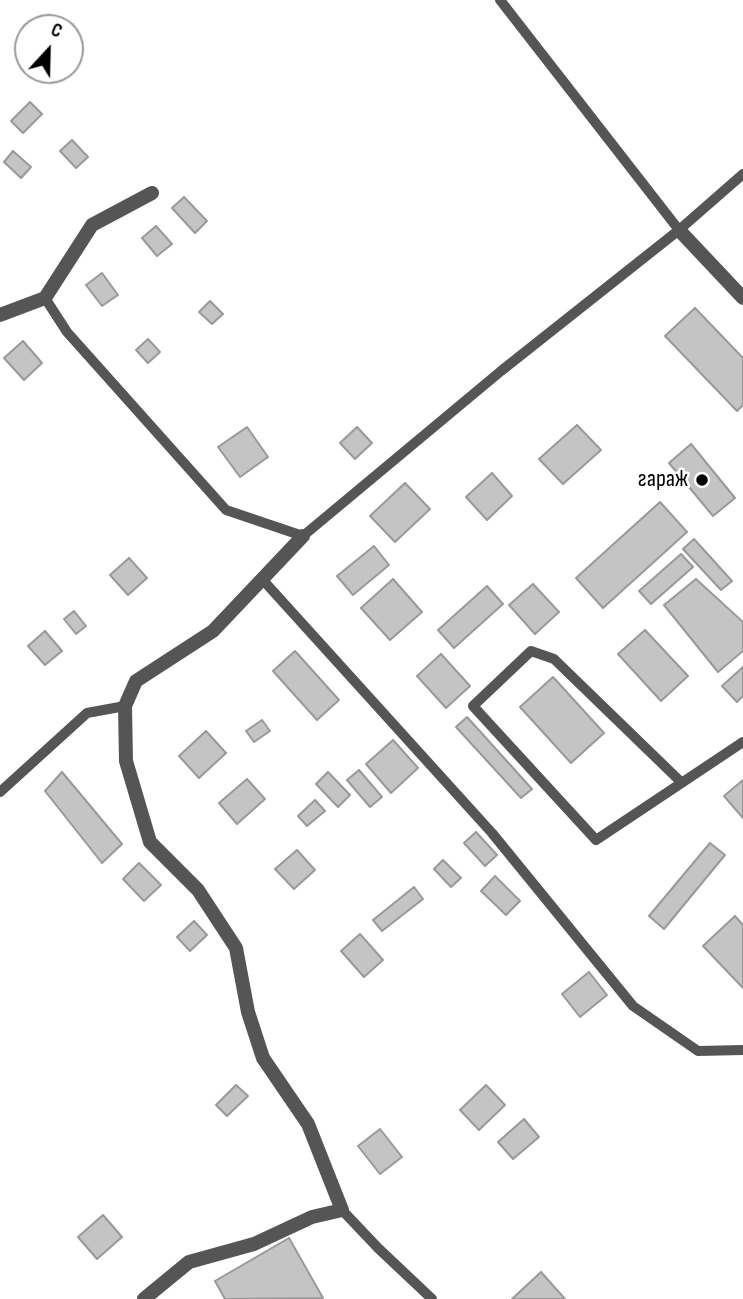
<!DOCTYPE html>
<html>
<head>
<meta charset="utf-8">
<style>
	body { margin:0 }
	#map { position:relative; width:743px; height:1299px; overflow:hidden; background:#fff; font-family:"Sofia Sans Condensed",sans-serif }
	canvas { display:block }
	.north { position:absolute; left:14px; top:14px; width:70px; height:70px; box-sizing:border-box; background:#fff; border:2px solid #999; border-radius:50%; rotate:22deg; font-size:19px; font-weight:700; line-height:28px; text-align:center; color:#000 }
	.north::after { content:''; display:block; margin:auto; width:24px; height:32px; background:#000; clip-path:polygon(50% 0,100% 100%,50% 72%,0 100%) }
</style>
</head>
<body>
<div id="map">
<canvas width="743" height="1299"></canvas>
<div class="north">С</div>
</div>
<script>
const ctx = document.querySelector('canvas').getContext('2d');
ctx.lineJoin = 'round';
function fill(path, color) {
  ctx.fillStyle = color;
  ctx.fill(path, 'evenodd');
}
function poly(rows) {
  const path = new Path2D();
  for (const r of rows) {
    path.moveTo(r[0], r[1]);
    for (let i = 2; i < r.length; i += 2) path.lineTo(r[i], r[i + 1]);
  }
  return path;
}
function stroke(path, color, width, dash) {
  ctx.strokeStyle = color;
  ctx.lineWidth = width;
  ctx.lineCap = dash ? 'butt' : 'round';
  ctx.setLineDash(dash || []);
  ctx.stroke(path);
}
function write(font, color, halo, rows, align = 'center') {
  ctx.font = font + ' "Sofia Sans Condensed",sans-serif';
  ctx.lineWidth = 5;
  ctx.setLineDash([]);
  ctx.textBaseline = 'middle';
  ctx.strokeStyle = halo;
  ctx.fillStyle = color;
  for (const [text, x, y, turn = 0] of rows) {
    ctx.save();
    ctx.translate(x, y);
    ctx.rotate((+turn || 0) * Math.PI / 180);
    ctx.textAlign = isNaN(turn) ? turn : align;
    if (halo) ctx.strokeText(text, 0, 0);
    ctx.fillText(text, 0, 0);
    ctx.restore();
  }
}
const building = poly([
	[30,102,42,114,23,133,11,121,30,102],
	[72,140,88,157,76,168,60,151,72,140],
	[13,151,31,167,21,178,4,162,13,151],
	[184,197,207,221,195,233,172,208,184,197],
	[156,226,172,244,157,256,142,238,156,226],
	[102,273,118,295,102,306,86,285,102,273],
	[210,301,223,314,212,324,199,312,210,301],
	[695,308,743,358,743,405,737,411,665,336,695,308],
	[148,339,160,352,148,363,136,350,148,339],
	[23,341,42,363,24,380,4,358,23,341],
	[577,425,601,450,563,484,539,459,577,425],
	[247,427,268,457,240,477,218,447,247,427],
	[357,427,372,443,355,459,340,443,357,427],
	[691,444,735,498,713,516,669,463,691,444],
	[492,473,512,496,487,520,466,497,492,473],
	[405,483,430,509,395,542,370,516,405,483],
	[660,502,687,532,603,608,576,578,660,502],
	[694,539,732,581,721,590,683,549,694,539],
	[374,546,389,565,353,595,337,576,374,546],
	[681,554,693,567,651,604,639,591,681,554],
	[129,558,147,578,128,595,110,575,129,558],
	[393,579,422,612,390,640,361,608,393,579],
	[696,579,743,622,743,651,718,672,664,605,696,579],
	[533,584,559,612,535,634,509,605,533,584],
	[487,586,503,604,454,648,438,630,487,586],
	[74,611,86,626,76,634,64,619,74,611],
	[645,630,688,676,661,701,618,654,645,630],
	[45,631,62,651,45,665,28,646,45,631],
	[295,651,339,700,317,720,273,671,295,651],
	[441,654,470,686,446,708,417,676,441,654],
	[743,667,743,696,737,702,722,686,743,667],
	[553,677,604,733,571,763,520,707,553,677],
	[467,717,532,789,521,798,456,727,467,717],
	[262,720,270,731,254,742,246,731,262,720],
	[206,731,226,753,199,778,179,756,206,731],
	[393,740,418,768,391,793,366,764,393,740],
	[359,770,382,797,370,807,347,780,359,770],
	[62,772,122,844,102,863,45,791,62,772],
	[328,772,350,795,338,807,316,784,328,772],
	[247,779,265,799,237,824,219,803,247,779],
	[743,780,743,818,724,796,743,780],
	[315,800,325,811,307,826,298,816,315,800],
	[476,832,497,855,485,866,464,843,476,832],
	[710,843,725,855,664,929,649,916,710,843],
	[297,850,315,870,294,889,275,869,297,850],
	[443,860,461,878,451,887,434,869,443,860],
	[139,863,161,885,144,901,123,879,139,863],
	[495,876,520,901,506,915,481,891,495,876],
	[414,887,423,899,382,931,373,920,414,887],
	[735,916,743,925,743,988,703,946,735,916],
	[194,921,207,935,190,951,177,937,194,921],
	[360,934,383,960,364,977,341,951,360,934],
	[589,972,607,995,580,1017,562,994,589,972],
	[236,1085,248,1096,227,1116,216,1105,236,1085],
	[486,1085,505,1105,479,1130,460,1110,486,1085],
	[524,1119,539,1137,513,1159,498,1142,524,1119],
	[380,1129,402,1157,380,1174,358,1146,380,1129],
	[103,1215,122,1237,97,1259,78,1237,103,1215],
	[289,1238,323,1298,225,1299,215,1281,289,1238],
	[541,1272,565,1299,512,1299,541,1272]
]);
fill(building, '#c4c4c4');
stroke(building, '#999', 2);
stroke(poly([
	[500,0,679,230],
	[45,298,67,332,226,510,303,536,501,371,679,230,743,174],
	[262,579,492,833,633,1006,698,1051,743,1050],
	[682,783,554,659,531,651,473,706,596,840,743,742],
	[0,792,87,713,125,706],
	[342,1210,378,1248,432,1299]
]), '#555', 10);
stroke(poly([
	[679,230,743,298],
	[0,315,45,298,92,225,152,193],
	[144,1299,189,1262,254,1244,312,1217,342,1210,308,1124,263,1058,248,1012,236,948,198,890,150,842,126,761,125,706,136,681,213,631,303,536]
]), '#555', 14);
for (const [x, y, r, color] of [
	[702,480,7,"#000"]
]) {
  const dot = new Path2D();
  dot.arc(x, y, r, 0, 2 * Math.PI);
  ctx.fillStyle = color;
  ctx.fill(dot);
  stroke(dot, '#fff', 2.5);
}
write('24px', '#000', '#fff', [
	["гараж",688,480]
], 'right');
</script>
</body>
</html>
